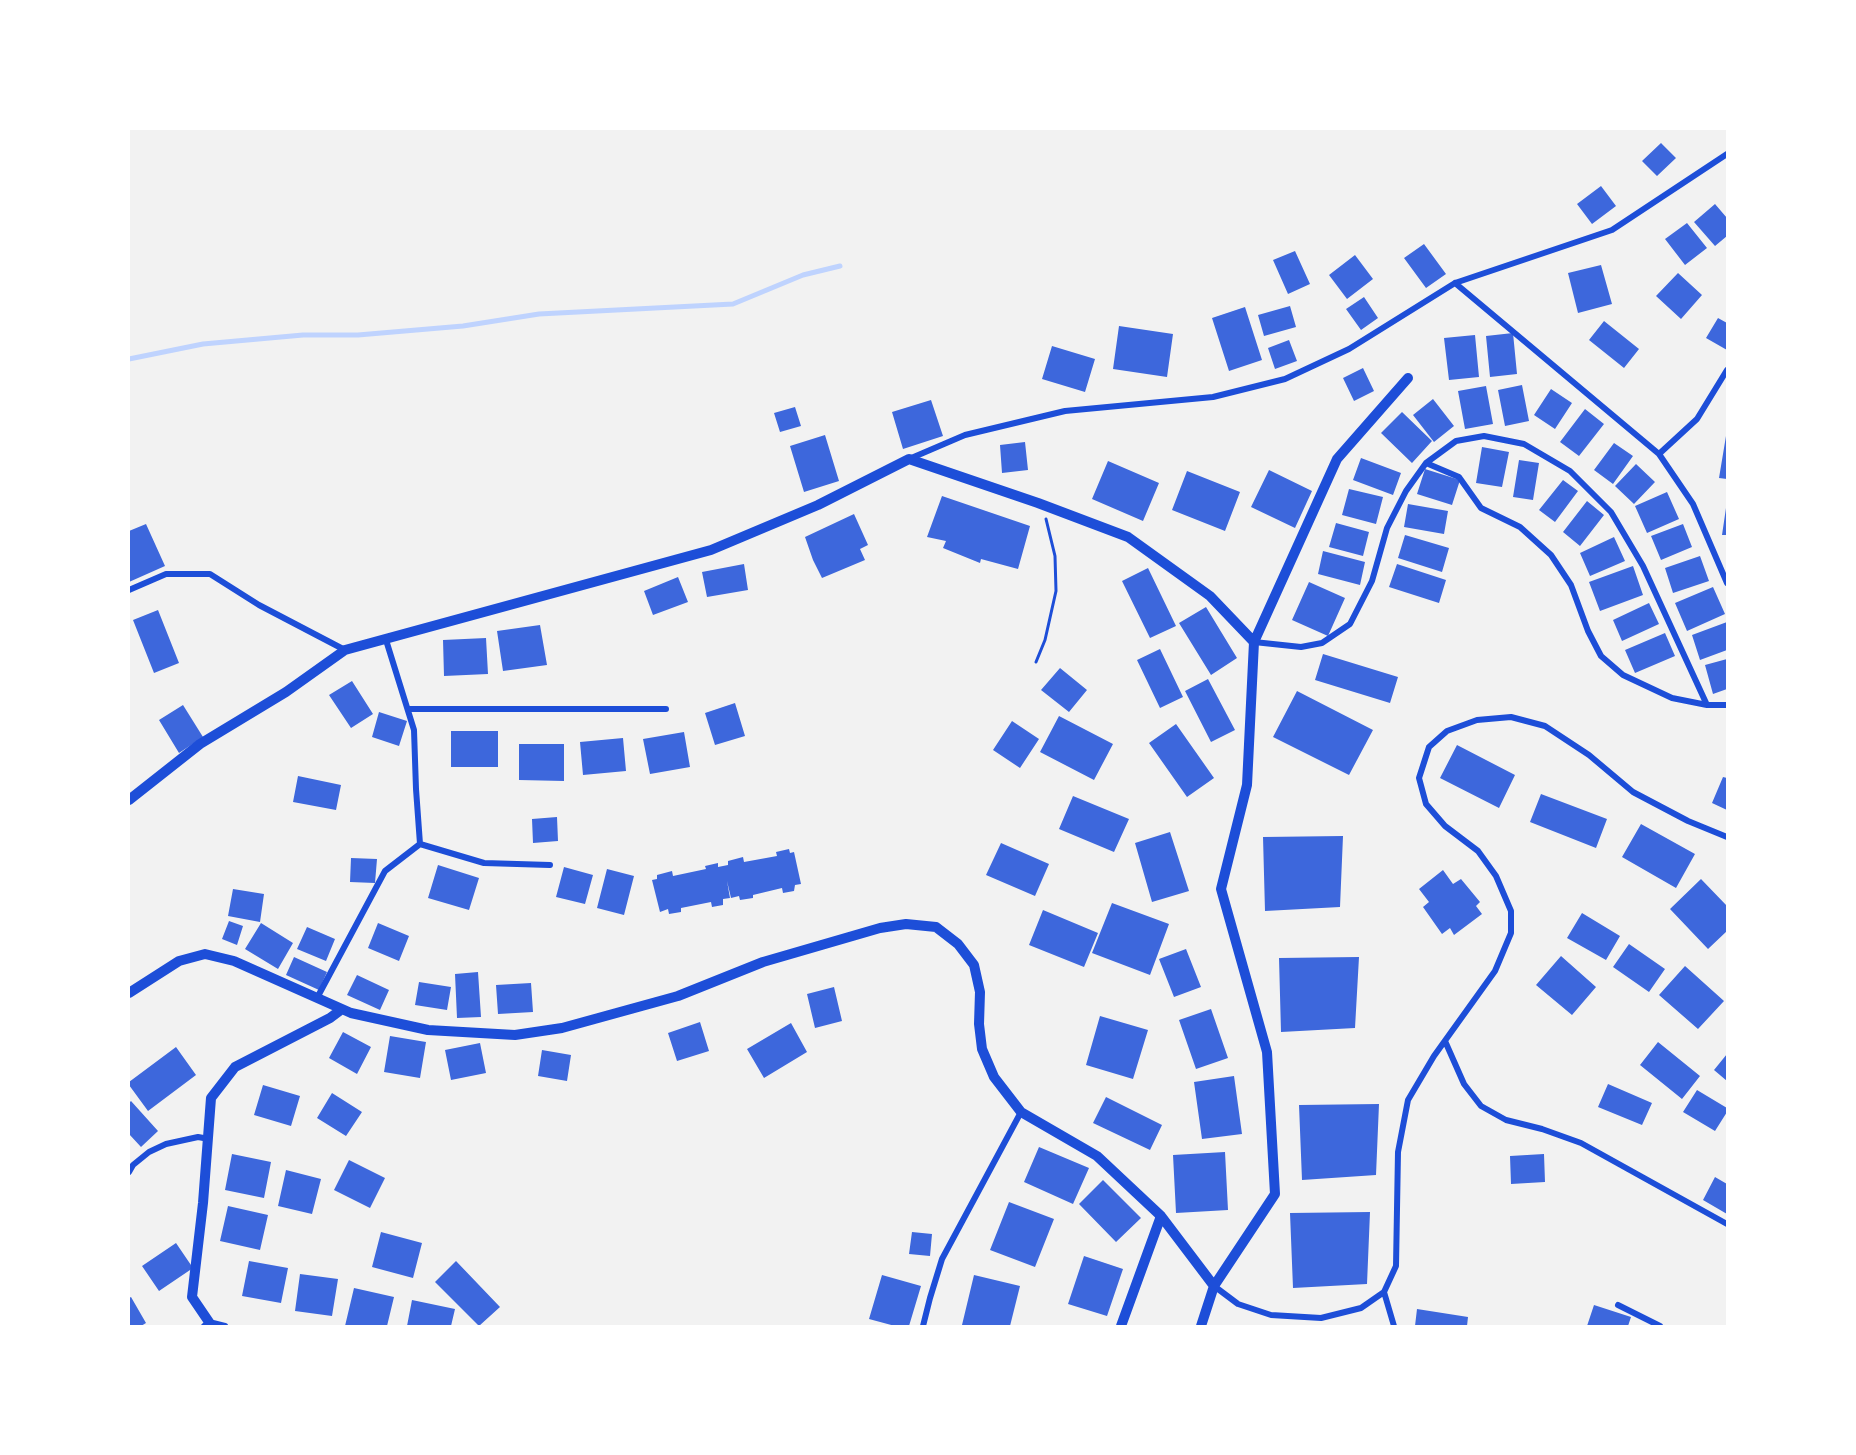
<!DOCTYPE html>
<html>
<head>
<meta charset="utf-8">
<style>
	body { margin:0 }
	#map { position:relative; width:1856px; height:1455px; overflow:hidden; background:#f2f2f2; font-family:Mulish,sans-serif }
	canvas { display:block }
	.frame { position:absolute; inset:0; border:130px solid #fff; pointer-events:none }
</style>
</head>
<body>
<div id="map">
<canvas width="1856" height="1455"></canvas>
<div class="frame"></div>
</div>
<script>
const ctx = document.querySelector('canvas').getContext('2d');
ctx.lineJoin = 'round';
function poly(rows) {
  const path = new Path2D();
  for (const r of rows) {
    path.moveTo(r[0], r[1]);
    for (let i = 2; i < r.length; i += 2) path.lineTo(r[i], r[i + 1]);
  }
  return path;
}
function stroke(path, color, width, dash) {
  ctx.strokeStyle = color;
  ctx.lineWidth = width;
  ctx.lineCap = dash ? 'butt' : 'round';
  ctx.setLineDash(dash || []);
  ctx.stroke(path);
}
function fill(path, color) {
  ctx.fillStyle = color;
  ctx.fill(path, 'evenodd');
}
stroke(poly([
	[129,359,203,344,303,335,358,335,463,326,539,314,733,304,803,275,840,266]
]), '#bfd3fe', 5);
fill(poly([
	[1661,143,1676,158,1657,176,1642,161],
	[1601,186,1616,206,1592,224,1577,204],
	[1715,204,1727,218,1727,236,1715,246,1694,222],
	[1687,223,1707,248,1685,265,1665,239],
	[1424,244,1446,274,1426,288,1404,258],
	[1295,251,1310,284,1288,294,1273,260],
	[1355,255,1373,279,1347,299,1329,275],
	[1601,265,1612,304,1578,313,1568,273],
	[1678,273,1702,295,1681,319,1656,296],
	[1364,297,1378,318,1361,330,1346,309],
	[1290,306,1296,327,1264,336,1258,315],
	[1245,307,1262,360,1229,371,1212,318],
	[1718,318,1727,323,1727,350,1706,338],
	[1604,321,1639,349,1624,368,1589,340],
	[1119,326,1173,334,1167,377,1113,369],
	[1513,333,1517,374,1490,377,1486,336],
	[1475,335,1479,377,1449,380,1444,338],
	[1289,340,1297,361,1275,369,1268,348],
	[1052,346,1095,359,1085,392,1042,379],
	[1363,368,1374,391,1354,401,1343,378],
	[1522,385,1529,421,1505,426,1498,390],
	[1486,386,1493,424,1465,429,1458,391],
	[1551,389,1572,403,1555,429,1534,415],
	[1433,399,1454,426,1434,442,1413,415],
	[931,400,943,436,903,449,892,412],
	[795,407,801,426,780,432,774,413],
	[1585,409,1604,424,1579,456,1560,442],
	[1402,412,1432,441,1412,463,1381,433],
	[825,435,839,481,804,492,790,446],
	[1726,436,1727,436,1727,479,1719,478],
	[1025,442,1028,470,1002,473,1000,445],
	[1614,443,1633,456,1613,484,1594,470],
	[1482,447,1509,452,1502,487,1476,483],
	[1361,458,1401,473,1393,495,1353,480],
	[1519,460,1539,463,1533,500,1513,497],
	[1108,461,1159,483,1143,521,1092,499],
	[1636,464,1655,482,1634,504,1615,486],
	[1425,469,1460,480,1452,505,1417,494],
	[1269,470,1312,491,1295,528,1251,507],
	[1187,471,1240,492,1225,531,1172,510],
	[1563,480,1578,491,1555,522,1539,510],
	[1349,489,1383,497,1376,524,1342,515],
	[1667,492,1679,519,1647,533,1635,506],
	[942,496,1030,526,1018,569,981,559,980,563,943,548,946,541,927,537],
	[1587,501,1604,515,1580,546,1563,532],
	[1408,504,1448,511,1444,534,1404,527],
	[1726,508,1727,509,1727,535,1722,535],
	[854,514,868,545,860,549,865,560,822,578,813,560,805,537],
	[1336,523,1369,532,1363,556,1329,547],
	[146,524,165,566,129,582,129,531],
	[1683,524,1692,547,1661,560,1651,536],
	[1405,535,1449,548,1442,572,1398,558],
	[1614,537,1625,561,1590,576,1580,553],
	[1323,551,1365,562,1360,585,1318,574],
	[1700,556,1709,581,1673,593,1665,568],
	[744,564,748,590,707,597,702,572],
	[1397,564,1446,580,1439,603,1389,587],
	[1633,566,1643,595,1600,611,1589,582],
	[1148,568,1176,626,1150,638,1122,581],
	[678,577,688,602,653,615,644,591],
	[1309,582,1345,598,1328,636,1292,620],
	[1713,587,1725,614,1687,631,1675,603],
	[1649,603,1659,624,1622,641,1613,620],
	[1206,607,1237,658,1211,675,1179,623],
	[158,610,179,663,154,673,133,620],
	[1727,622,1727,650,1700,660,1692,635],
	[540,625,547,665,503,671,497,631],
	[1665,633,1675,656,1635,673,1625,650],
	[486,638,488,674,444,676,443,640],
	[1160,649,1183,697,1160,708,1137,660],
	[1323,654,1398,677,1390,703,1315,680],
	[1727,659,1727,689,1713,694,1705,665],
	[1060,668,1087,690,1069,712,1041,690],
	[1208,679,1235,730,1211,742,1185,691],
	[352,681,373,714,351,728,329,695],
	[1297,691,1373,730,1349,775,1273,737],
	[735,703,745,736,715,745,705,713],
	[183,705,203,737,179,753,159,720],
	[379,712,407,721,399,746,372,737],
	[1059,716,1113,744,1094,780,1040,752],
	[1012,721,1039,739,1020,768,993,750],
	[1176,724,1214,778,1187,797,1149,743],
	[451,731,498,731,498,767,451,767],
	[684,732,690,767,650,774,643,739],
	[623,738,626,771,583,775,580,742],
	[519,744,564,744,564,781,519,780],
	[1457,745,1515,775,1499,808,1440,778],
	[298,776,341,785,336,810,293,802],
	[1723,777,1727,778,1727,810,1712,803],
	[1541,794,1607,819,1596,848,1530,822],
	[1073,796,1129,819,1114,852,1059,829],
	[557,817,558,841,533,843,532,819],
	[1641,824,1695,854,1676,888,1622,857],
	[1170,832,1189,891,1152,902,1135,843],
	[1343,836,1340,907,1265,911,1263,837],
	[1001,843,1049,864,1035,896,986,875],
	[789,849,790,853,794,852,801,884,795,885,794,891,783,893,782,888,753,895,753,898,740,900,739,896,731,898,727,881,730,898,723,899,723,905,712,907,711,902,681,908,681,912,669,914,668,909,660,912,652,880,657,879,657,875,672,871,673,876,706,869,705,866,718,863,718,867,728,865,728,861,743,857,744,862,777,856,776,852],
	[351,858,377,859,375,883,350,882],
	[438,865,479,878,469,910,428,898],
	[564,867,593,875,585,904,556,897],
	[607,869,634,876,624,915,597,908],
	[1443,870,1453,884,1461,879,1480,902,1476,906,1482,914,1454,935,1450,928,1442,934,1423,907,1429,902,1419,889],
	[1701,879,1727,906,1727,931,1708,949,1670,909],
	[233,889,264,894,260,922,228,916],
	[1112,903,1169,924,1150,975,1092,953],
	[1043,910,1098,933,1084,967,1029,945],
	[1582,913,1620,936,1606,960,1567,938],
	[229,921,243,926,237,945,222,939],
	[261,923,293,943,278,969,245,949],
	[378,923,409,936,399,961,368,948],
	[307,927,335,939,326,961,297,949],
	[1629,944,1665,969,1649,992,1613,967],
	[1186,949,1201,987,1174,997,1159,959],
	[1561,956,1596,987,1572,1015,1536,985],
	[294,957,327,972,319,990,286,975],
	[1359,957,1355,1028,1281,1032,1279,958],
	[1685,966,1724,1001,1698,1029,1659,995],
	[478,972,481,1017,457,1018,455,974],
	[357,975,389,990,380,1010,347,995],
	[419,982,451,987,447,1010,415,1005],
	[531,983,533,1012,498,1014,496,985],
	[834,987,842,1021,815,1028,807,994],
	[1211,1009,1228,1058,1196,1069,1179,1020],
	[1100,1016,1148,1030,1133,1079,1086,1065],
	[700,1022,709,1051,677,1061,668,1033],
	[791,1023,807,1052,764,1078,747,1049],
	[343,1032,371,1047,357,1074,329,1058],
	[390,1036,426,1042,420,1078,384,1072],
	[1658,1042,1700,1076,1682,1099,1640,1065],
	[480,1043,486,1073,451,1080,445,1050],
	[176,1047,196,1075,148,1111,129,1085,129,1082],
	[542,1050,571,1055,567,1081,538,1076],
	[1727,1054,1727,1081,1714,1070],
	[1234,1076,1242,1134,1202,1139,1194,1082],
	[1608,1084,1652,1103,1642,1125,1598,1107],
	[263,1085,300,1096,291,1126,254,1115],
	[1697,1090,1727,1108,1727,1112,1715,1131,1683,1112],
	[332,1093,362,1112,346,1136,317,1118],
	[1106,1097,1162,1125,1150,1150,1093,1123],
	[131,1101,158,1131,141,1147,129,1134,129,1103],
	[1379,1104,1376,1175,1302,1180,1299,1105],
	[1039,1147,1089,1168,1073,1204,1024,1182],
	[1225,1152,1228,1210,1176,1213,1173,1155],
	[232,1154,271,1162,264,1198,225,1190],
	[1544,1154,1545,1182,1511,1184,1510,1156],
	[349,1160,385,1178,370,1208,334,1190],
	[286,1170,321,1179,312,1214,278,1206],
	[1715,1177,1727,1184,1727,1214,1703,1200],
	[1103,1180,1141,1218,1116,1242,1079,1204],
	[1009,1202,1054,1219,1035,1267,990,1250],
	[228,1206,268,1215,260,1250,220,1241],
	[1370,1212,1367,1284,1293,1288,1290,1213],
	[381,1232,422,1243,413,1278,372,1267],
	[912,1232,932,1234,930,1256,909,1254],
	[176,1243,193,1268,159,1291,142,1266],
	[1084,1256,1123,1269,1107,1316,1068,1304],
	[249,1261,288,1268,281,1303,242,1296],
	[456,1261,500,1307,479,1326,435,1282],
	[300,1274,338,1279,332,1316,295,1311],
	[882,1275,921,1286,909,1326,895,1326,869,1319],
	[974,1275,1020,1286,1010,1326,962,1325],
	[354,1288,394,1297,387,1326,345,1326],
	[131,1297,146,1323,141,1326,129,1326,129,1298],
	[412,1300,455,1309,451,1326,407,1326],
	[1594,1305,1631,1317,1628,1326,1587,1326],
	[1417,1309,1468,1317,1467,1326,1415,1326]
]), '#3d67dc');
stroke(poly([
	[1036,662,1045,640,1056,591,1055,556,1046,519]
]), '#1d4ed8', 3);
stroke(poly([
	[1455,283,1659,454,1693,504,1727,583],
	[1659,454,1697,419,1727,370],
	[909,459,965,435,1065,411,1213,397,1285,379,1349,349,1455,283,1612,230,1727,154],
	[1426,463,1459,477,1481,508,1520,527,1551,555,1571,585,1588,631,1601,656,1623,675,1672,698,1707,705,1727,705],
	[129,590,166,574,210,574,259,605,345,650],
	[386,640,414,730,416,789,420,844],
	[1254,642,1301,647,1322,643,1350,624,1372,581,1387,528,1406,491,1426,463,1456,441,1484,436,1524,444,1570,471,1611,512,1643,566,1707,705],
	[408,709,666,709],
	[317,998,385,871,420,844,484,863,550,865],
	[1445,1041,1464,1084,1481,1106,1506,1120,1542,1129,1581,1143,1727,1224],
	[129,1172,133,1165,149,1152,166,1144,198,1137,209,1139],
	[1214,1286,1238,1304,1271,1315,1321,1318,1361,1308,1384,1292,1396,1266,1398,1152,1408,1100,1434,1056,1495,971,1511,933,1511,911,1496,876,1478,851,1445,826,1426,804,1419,778,1429,747,1447,731,1477,720,1511,717,1545,726,1589,755,1633,792,1688,821,1727,837],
	[1384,1292,1394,1326],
	[1618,1305,1660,1326],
	[204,1326,209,1322,225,1326],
	[923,1326,930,1298,942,1259,1021,1112]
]), '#1d4ed8', 6);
stroke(poly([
	[129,800,200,744,286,692,345,650,711,550,818,505,909,459,1038,503,1128,537,1210,596,1254,642],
	[129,993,179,961,205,954,234,961,351,1013,428,1030,515,1035,562,1028,678,996,763,962,880,928,906,924,936,927,958,944,974,965,980,992,979,1024,982,1049,994,1077,1021,1112,1097,1156,1161,1216,1214,1286,1201,1326],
	[1214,1286,1275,1194,1267,1052,1221,889,1247,785,1254,642,1337,459,1408,378],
	[209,1322,192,1297,203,1203,211,1098,235,1067,330,1018,342,1009],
	[1121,1326,1161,1216]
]), '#1d4ed8', 10);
</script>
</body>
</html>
